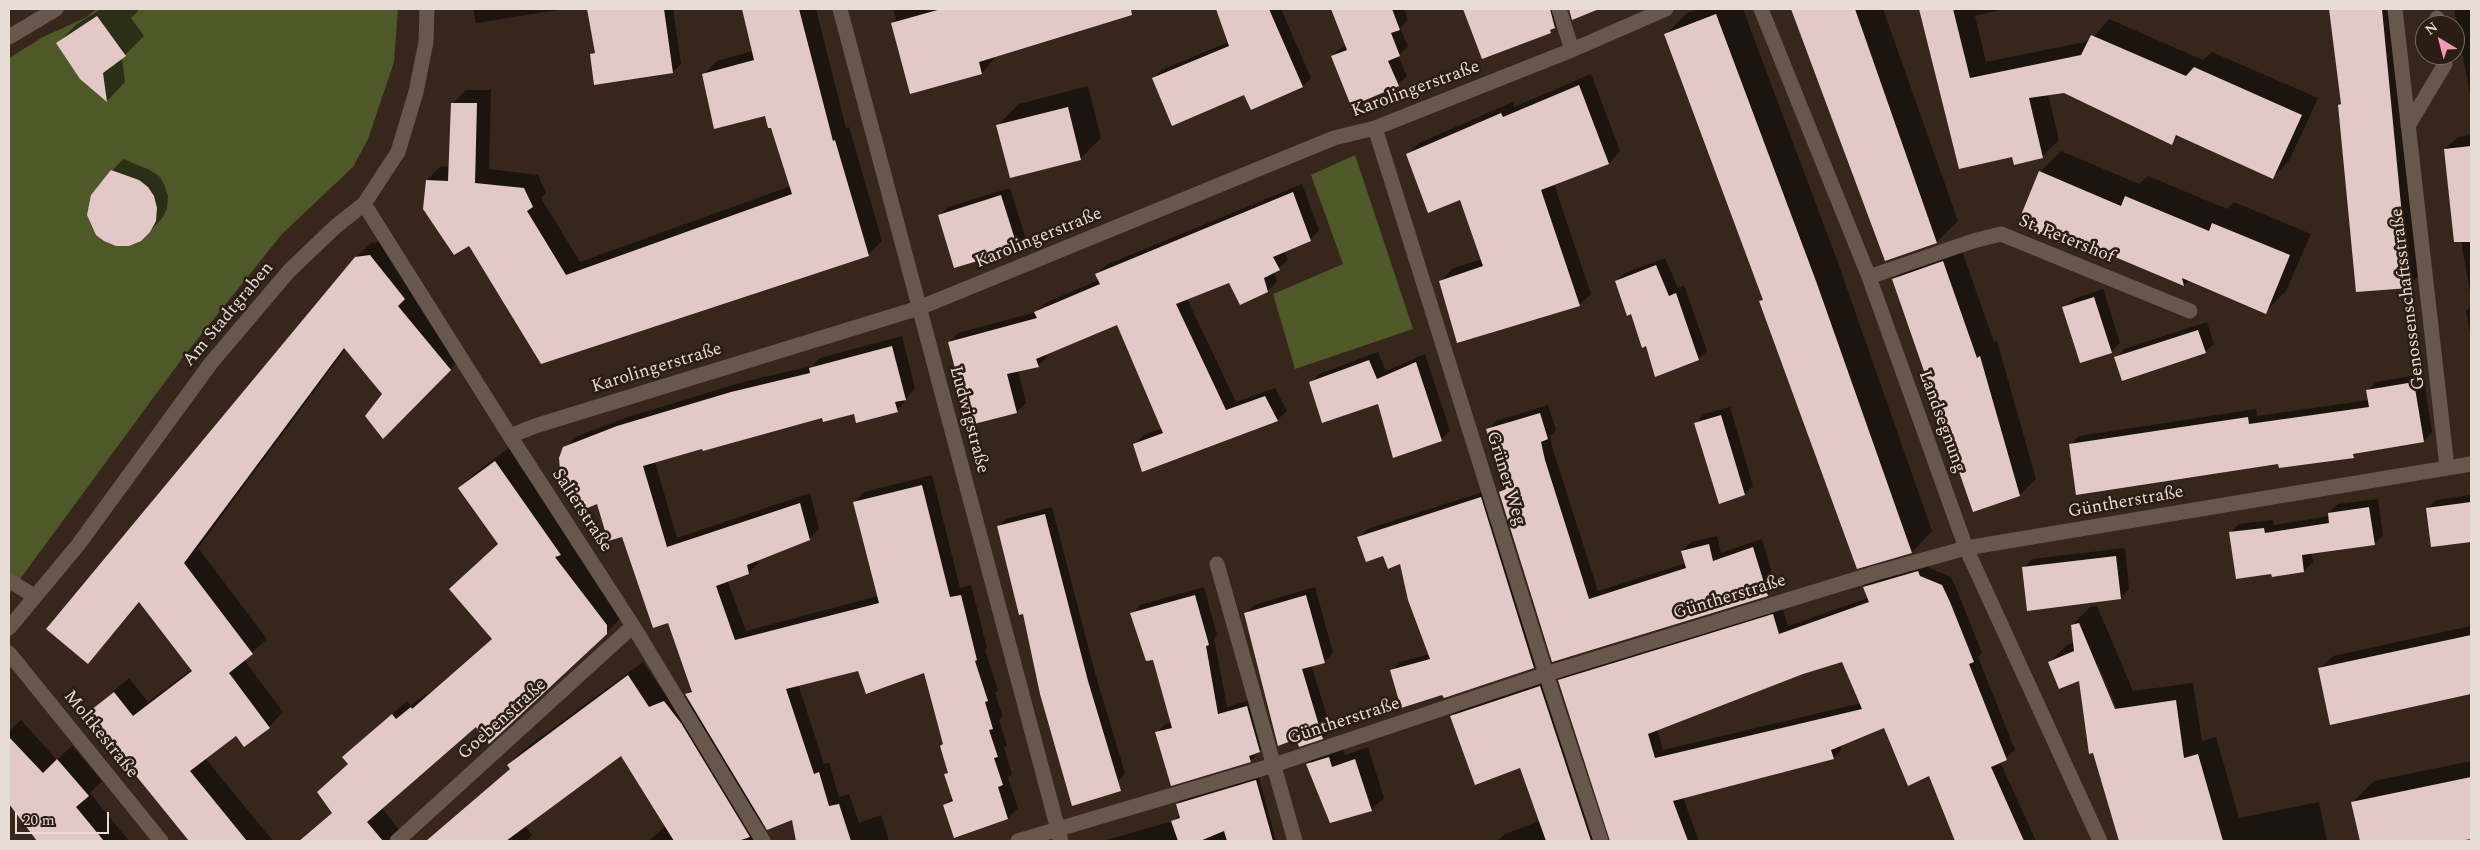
<!DOCTYPE html>
<html>
<head>
<meta charset="utf-8">
<style>
	body { margin:0 }
	#map { position:relative; width:2480px; height:850px; overflow:hidden; background:#36261c; font-family:Spectral,serif }
	canvas { display:block }
	.frame { position:absolute; inset:0; border:10px solid #e7ddd6; pointer-events:none }
	.north { position:absolute; left:2415px; top:15px; width:50px; height:50px; box-sizing:border-box; background:#2b1d13; border:1px solid #766a61; border-radius:50%; rotate:323deg; font-size:14px; font-weight:700; line-height:20px; text-align:center; color:#e7ddd6 }
	.north::after { content:''; display:block; margin:auto; width:18px; height:22px; background:#ef9ab8; clip-path:polygon(50% 0,100% 100%,50% 72%,0 100%) }
	.scale { position:absolute; left:15px; top:812px; width:94px; height:22px; box-sizing:border-box; border:2px solid #e7ddd6; border-top:0; padding-left:6px; font-size:15px; line-height:18px; white-space:nowrap; color:#e7ddd6; -webkit-text-stroke:4px #2b1d13; paint-order:stroke }
</style>
</head>
<body>
<div id="map">
<canvas width="2480" height="850"></canvas>
<div class="frame"></div>
<div class="north">N</div>
<div class="scale">20 m</div>
</div>
<script>
const ctx = document.querySelector('canvas').getContext('2d');
ctx.lineJoin = 'round';
function fill(path, color) {
  ctx.fillStyle = color;
  ctx.fill(path, 'evenodd');
}
function poly(rows) {
  const path = new Path2D();
  for (const r of rows) {
    path.moveTo(r[0], r[1]);
    for (let i = 2; i < r.length; i += 2) path.lineTo(r[i], r[i + 1]);
  }
  return path;
}
function stroke(path, color, width, dash) {
  ctx.strokeStyle = color;
  ctx.lineWidth = width;
  ctx.lineCap = dash ? 'butt' : 'round';
  ctx.setLineDash(dash || []);
  ctx.stroke(path);
}
function write(font, color, halo, rows, align = 'center') {
  ctx.font = font + ' Spectral,serif';
  ctx.lineWidth = 5;
  ctx.setLineDash([]);
  ctx.textBaseline = 'middle';
  ctx.strokeStyle = halo;
  ctx.fillStyle = color;
  for (const [text, x, y, turn = 0] of rows) {
    ctx.save();
    ctx.translate(x, y);
    ctx.rotate((+turn || 0) * Math.PI / 180);
    ctx.textAlign = isNaN(turn) ? turn : align;
    if (halo) ctx.strokeText(text, 0, 0);
    ctx.fillText(text, 0, 0);
    ctx.restore();
  }
}
fill(poly([
	[96,9,398,9,394,62,368,139,353,167,282,234,184,356,9,594,9,58,43,37,87,17],
	[1355,155,1413,329,1295,369,1273,294,1343,264,1311,175]
]), '#4f5829');
fill(poly([
	[101,9,140,9,131,18,144,36,122,58,125,82,107,101,81,78,58,43,77,24],
	[473,9,564,9,476,23],
	[588,9,673,9,681,64,673,72,591,55,596,50],
	[743,9,816,9,846,128,849,127,882,241,868,255,541,362,427,180,441,166,450,167,452,104,466,90,491,90,489,169,538,175,546,193,541,198,580,262,791,186,772,126,766,115,703,75,717,61,753,51],
	[893,9,1109,9,997,55,982,73,911,92,892,23,896,19],
	[1217,9,1281,9,1311,78,1303,86,1245,93,1153,79,1161,70,1229,42],
	[1343,9,1404,9,1408,20,1400,28,1408,46,1398,56,1407,76,1398,85,1332,56,1341,48,1346,45,1346,16],
	[1464,9,1563,9,1561,21,1550,32,1482,58],
	[1699,9,1743,9,1837,260,1932,531,1912,552,1761,302,1764,299,1666,34,1687,13],
	[1793,9,1883,9,1958,221,1937,242,1886,259],
	[1920,9,2005,9,1975,16,1986,62,2090,41,2109,19,2203,60,2212,52,2318,98,2289,161,2273,177,2179,135,2171,143,2064,92,2048,94,2059,140,2042,157,2013,155,1960,168],
	[2330,9,2394,9,2419,275,2408,287,2339,105,2342,102],
	[2454,9,2471,9,2471,99],
	[1591,74,1620,151,1609,163,1554,184,1591,294,1579,305,1441,281,1452,269,1482,259,1461,198,1407,155,1419,143,1513,102,1514,107],
	[1088,86,1101,138,1080,159,998,125,1019,104],
	[2471,135,2471,298,2445,149,2458,137],
	[2061,151,2139,184,2148,176,2227,209,2234,202,2311,234,2286,291,2265,312,2189,280,2184,285,2086,243,2079,249,2040,172],
	[123,159,150,170,159,176,164,184,168,196,167,209,161,220,149,231,97,234,88,215,112,171],
	[1302,184,1319,230,1310,240,1284,251,1288,260,1274,272,1277,282,1267,291,1230,281,1187,299,1236,402,1275,388,1287,411,1277,420,1135,444,1144,435,1163,428,1118,323,1046,354,1047,357,1038,366,1018,370,1026,403,1017,412,949,343,958,333,1036,312,1045,303,1099,280,1097,274,1106,265],
	[1010,188,1026,239,1017,247,939,216,948,207],
	[384,241,464,355,383,437,384,394,346,348,198,548,267,639,244,660,283,712,269,727,236,734,205,758,273,841,191,841,88,714,129,678,148,702,192,669,141,601,88,662,356,258,371,243],
	[1960,245,1994,342,1997,341,2036,479,2020,495,1894,279,1910,263],
	[1665,258,1678,288,1684,285,1707,351,1698,359,1646,345,1616,281,1625,273],
	[2103,289,2120,343,2111,352,2064,307,2073,299],
	[2471,306,2471,338,2466,311],
	[2207,322,2214,344,2205,352,2116,358,2124,349],
	[902,336,915,388,897,411,823,417,655,462,677,538,810,493,819,529,809,539,758,560,758,563,748,573,727,580,746,631,878,596,854,502,864,492,932,475,960,588,971,585,987,648,985,650,998,690,995,693,1003,717,999,720,1007,745,1004,748,1012,774,1008,778,1018,808,1008,818,944,806,953,797,946,774,949,771,944,743,925,672,859,669,798,684,824,764,829,763,839,797,849,794,859,823,881,815,889,841,798,841,793,818,763,821,752,832,758,841,649,841,666,825,621,754,525,825,532,835,526,841,427,841,511,768,508,765,522,751,643,662,664,693,679,688,685,696,692,689,669,622,623,535,598,503,565,448,575,437,628,417,743,382,812,366,820,358],
	[1378,352,1386,371,1425,354,1450,431,1441,440,1378,403,1311,383,1319,374],
	[2423,374,2432,432,2424,441,2359,451,2353,457,2279,463,2070,445,2079,436,2256,409,2257,416,2369,400,2368,391,2376,382],
	[1548,405,1556,430,1550,436,1553,450,1598,591,1686,563,1682,551,1691,542,1717,536,1721,553,1762,539,1776,587,1767,595,1553,661,1500,492,1506,486,1488,430,1496,421],
	[1730,407,1753,486,1745,494,1696,423,1704,414],
	[510,447,574,540,570,544,621,610,621,618,606,633,476,725,382,808,408,841,298,841,333,812,349,763,344,757,407,701,411,706,425,694,427,695,493,638,500,544,459,488,474,474],
	[1489,490,1542,658,1534,667,1443,693,1392,671,1400,662,1430,654,1401,562,1358,538,1367,529],
	[2471,495,2471,541,2433,546,2428,508,2436,500],
	[2378,499,2383,535,2374,544,2311,552,2313,562,2304,571,2273,576,2230,533,2239,524,2273,520,2274,525,2329,516,2329,513,2338,504],
	[1052,507,1095,673,1125,773,1118,781,1023,612,998,526,1006,519],
	[2125,548,2129,589,2121,598,2024,568,2032,559],
	[1927,563,1929,568,1951,577,1958,593,1982,653,1978,657,2015,750,2000,762,2036,841,1956,841,1930,774,1885,726,1840,745,1842,749,1834,758,1683,797,1699,841,1611,841,1559,680,1568,672,1782,607,1788,626,1868,598,1864,587,1873,579],
	[1843,661,1861,703,1663,750,1657,729,1803,673],
	[1204,587,1217,635,1214,638,1227,707,1256,698,1268,742,1250,761,1157,733,1165,724,1172,722,1154,658,1132,614,1140,605],
	[1315,587,1333,653,1324,662,1311,665,1331,729,1323,738,1300,745,1245,614,1254,605],
	[2097,606,2133,691,2193,683,2202,741,2216,737,2239,818,2319,802,2327,841,2140,841,2135,817,2080,679,2050,662,2067,645,2074,642,2072,625,2090,607],
	[2097,662,2119,714,2117,715,2097,669],
	[2471,626,2471,693,2331,723,2320,668,2333,656],
	[1548,678,1606,841,1497,841,1505,834,1540,821,1521,766,1452,716,1460,708],
	[21,720,57,760,72,746,102,781,90,793,129,841,39,841,9,802,9,731],
	[1342,745,1345,755,1368,747,1384,798,1371,810,1308,764,1320,752],
	[2471,761,2471,837,2453,841,2361,841,2353,802,2374,781],
	[1258,775,1276,841,1103,841,1173,821,1180,814,1177,804,1186,796]
]), '#0007');
fill(poly([
	[587,9,664,9,673,73,594,85,590,54,595,53],
	[742,9,799,9,833,141,835,140,869,256,541,364,469,246,454,255,423,209,426,180,448,181,451,103,477,103,475,183,524,188,533,207,527,211,566,275,792,194,771,128,768,128,765,116,714,129,702,74,754,60],
	[941,9,1131,9,1132,15,979,62,982,74,910,94,891,23],
	[1216,9,1269,9,1303,87,1251,110,1244,95,1172,126,1152,78,1229,46],
	[1331,9,1392,9,1400,30,1391,33,1400,56,1388,61,1399,86,1351,106,1331,56,1347,50],
	[1463,9,1550,9,1555,28,1550,30,1551,33,1482,59],
	[1569,9,1599,9,1572,20],
	[1791,9,1855,9,1937,243,1885,261],
	[1919,9,1953,9,1970,78,2081,55,2091,35,2186,76,2194,67,2302,115,2273,179,2176,135,2172,145,2064,93,2029,98,2043,158,2014,165,2012,157,1959,169],
	[2329,9,2382,9,2409,288,2356,292,2338,105,2341,104],
	[1716,14,1816,281,1912,553,1857,569,1759,301,1763,300,1664,34],
	[97,16,126,56,103,73,107,102,80,79,56,43],
	[1579,85,1609,164,1541,190,1580,306,1457,343,1439,281,1483,266,1460,200,1428,213,1406,154,1501,113,1503,117],
	[1068,107,1081,160,1010,178,996,125],
	[2471,146,2471,242,2454,242,2444,149],
	[111,170,139,180,148,187,154,196,157,208,156,221,150,232,141,241,129,246,116,246,104,241,96,235,87,215,91,195],
	[2039,171,2121,206,2125,196,2209,231,2212,223,2290,255,2266,314,2182,278,2184,286,2077,241,2080,251,2017,225],
	[1293,192,1311,241,1273,257,1280,270,1264,278,1268,292,1240,305,1229,283,1176,304,1226,410,1265,396,1278,421,1142,472,1133,444,1163,433,1117,325,1036,359,1039,367,1007,374,1017,413,970,425,948,342,1037,318,1034,312,1100,284,1095,274],
	[1001,195,1018,249,954,268,938,215],
	[370,255,405,299,398,306,451,370,383,439,365,416,382,394,344,348,184,563,253,654,229,673,270,728,244,747,236,736,190,771,247,841,189,841,86,714,114,692,133,716,192,671,139,602,88,664,46,629,355,257],
	[1943,261,1977,358,1980,356,2020,496,1973,512,1892,279],
	[1656,265,1669,296,1676,293,1699,360,1655,377,1646,346,1642,348,1631,314,1627,316,1615,281],
	[2094,297,2112,353,2080,363,2062,307],
	[2198,330,2206,353,2122,381,2114,357],
	[892,346,906,400,895,402,898,412,856,423,854,414,823,422,822,418,703,451,702,449,643,466,667,547,800,503,810,540,747,565,749,574,716,586,735,640,879,603,853,502,922,485,950,597,961,595,977,660,975,661,988,701,985,702,993,729,989,730,998,757,994,758,1003,785,998,787,1008,819,954,838,943,805,953,801,944,774,948,773,940,746,943,744,924,673,866,694,858,671,786,689,814,774,819,772,829,806,839,804,851,841,796,841,792,820,767,830,685,694,692,692,668,623,653,628,622,537,608,541,597,504,578,512,560,470,559,458,563,447,617,426,731,392,810,373,809,368],
	[1369,360,1377,379,1416,362,1442,441,1393,458,1378,404,1322,423,1309,382],
	[2414,382,2424,442,2353,454,2354,458,2279,468,2278,464,2076,495,2069,444,2248,417,2249,424,2369,407,2366,390],
	[1540,413,1548,439,1541,442,1545,460,1589,599,1686,568,1681,551,1709,544,1713,561,1753,547,1768,596,1552,662,1499,492,1506,489,1486,429],
	[1721,415,1745,495,1719,504,1694,423],
	[495,461,561,555,555,557,607,625,607,634,489,744,476,727,367,822,383,841,299,841,332,813,317,792,348,764,342,757,392,714,396,719,411,707,412,709,492,639,449,589,498,544,458,488],
	[1481,497,1534,668,1444,698,1442,695,1401,708,1390,670,1430,659,1408,600,1400,564,1388,569,1383,556,1366,562,1357,537],
	[2471,502,2471,542,2431,547,2426,508],
	[2369,507,2375,545,2302,555,2304,572,2272,577,2271,574,2236,579,2229,532,2264,528,2265,533,2329,523,2328,513],
	[1045,514,1088,681,1121,791,1072,806,1040,694,1023,614,1019,615,997,526],
	[2116,556,2121,599,2027,611,2022,567],
	[1918,571,1920,576,1942,585,1950,602,1974,662,1969,664,2007,760,1991,767,2024,841,1955,841,1929,776,1908,786,1884,728,1831,750,1834,759,1673,801,1688,841,1610,841,1558,680,1773,614,1779,634,1869,602,1863,587],
	[1842,662,1862,709,1655,758,1648,734,1803,674],
	[1195,595,1209,645,1206,646,1218,714,1247,706,1260,752,1249,756,1251,762,1171,786,1155,732,1172,728,1153,660,1146,661,1130,613],
	[1306,595,1325,663,1302,669,1323,739,1299,747,1296,739,1278,746,1244,613],
	[2079,623,2115,709,2176,700,2184,758,2198,754,2223,841,2119,841,2093,753,2089,754,2079,681,2059,689,2048,662,2074,651,2071,625],
	[2471,635,2471,694,2330,725,2318,668],
	[628,675,649,707,664,701,681,723,750,837,738,841,674,841,621,756,506,841,426,841,510,769,507,765],
	[1540,686,1591,841,1546,841,1520,768,1475,785,1450,716],
	[9,737,43,773,57,759,89,796,76,807,104,841,37,841,9,804],
	[1329,757,1332,767,1355,759,1372,811,1330,823,1306,764],
	[2471,777,2471,839,2459,841,2360,841,2351,802],
	[1256,780,1273,841,1227,841,1224,831,1200,841,1178,841,1171,821,1180,818,1176,804]
]), '#e2c8c6');
stroke(poly([
	[840,9,1061,841],
	[1559,9,1572,50],
	[1761,9,1869,277,1966,548,2100,841],
	[2395,9,2447,467],
	[2437,18,2438,25],
	[9,37,56,9],
	[2408,126,2445,64,2443,55],
	[1375,128,1546,674,1601,841],
	[364,204,510,436,633,626,763,841],
	[1869,277,1973,241,2001,234,2190,311],
	[510,436,535,426,919,308,1334,138,1375,128,1572,50,1666,9],
	[1217,564,1295,841],
	[9,580,35,597],
	[9,628,78,545,211,363,289,271,335,227,364,204,398,152,416,92,426,42,427,9],
	[9,653,161,841],
	[397,841,633,626],
	[1018,841,1274,765,1546,674,1876,573,1966,548,2471,464]
]), '#68574c', 15);
write('18px', '#e7ddd6', '#2b1d13', [
	["Karolingerstraße",1416,90,-20],
	["Karolingerstraße",1039,239,-22],
	["St. Petershof",2066,240,22],
	["Genossenschaftsstraße",2409,299,-97],
	["Am Stadtgraben",229,315,-50],
	["Karolingerstraße",657,369,-17],
	["Ludwigstraße",968,420,75],
	["Landsegnung",1941,422,70],
	["Grüner Weg",1505,479,73],
	["Güntherstraße",2126,503,-10],
	["Salierstraße",581,511,57],
	["Güntherstraße",1730,598,-17],
	["Goebenstraße",503,720,-42],
	["Güntherstraße",1344,722,-18],
	["Moltkestraße",100,735,51]
]);
</script>
</body>
</html>
